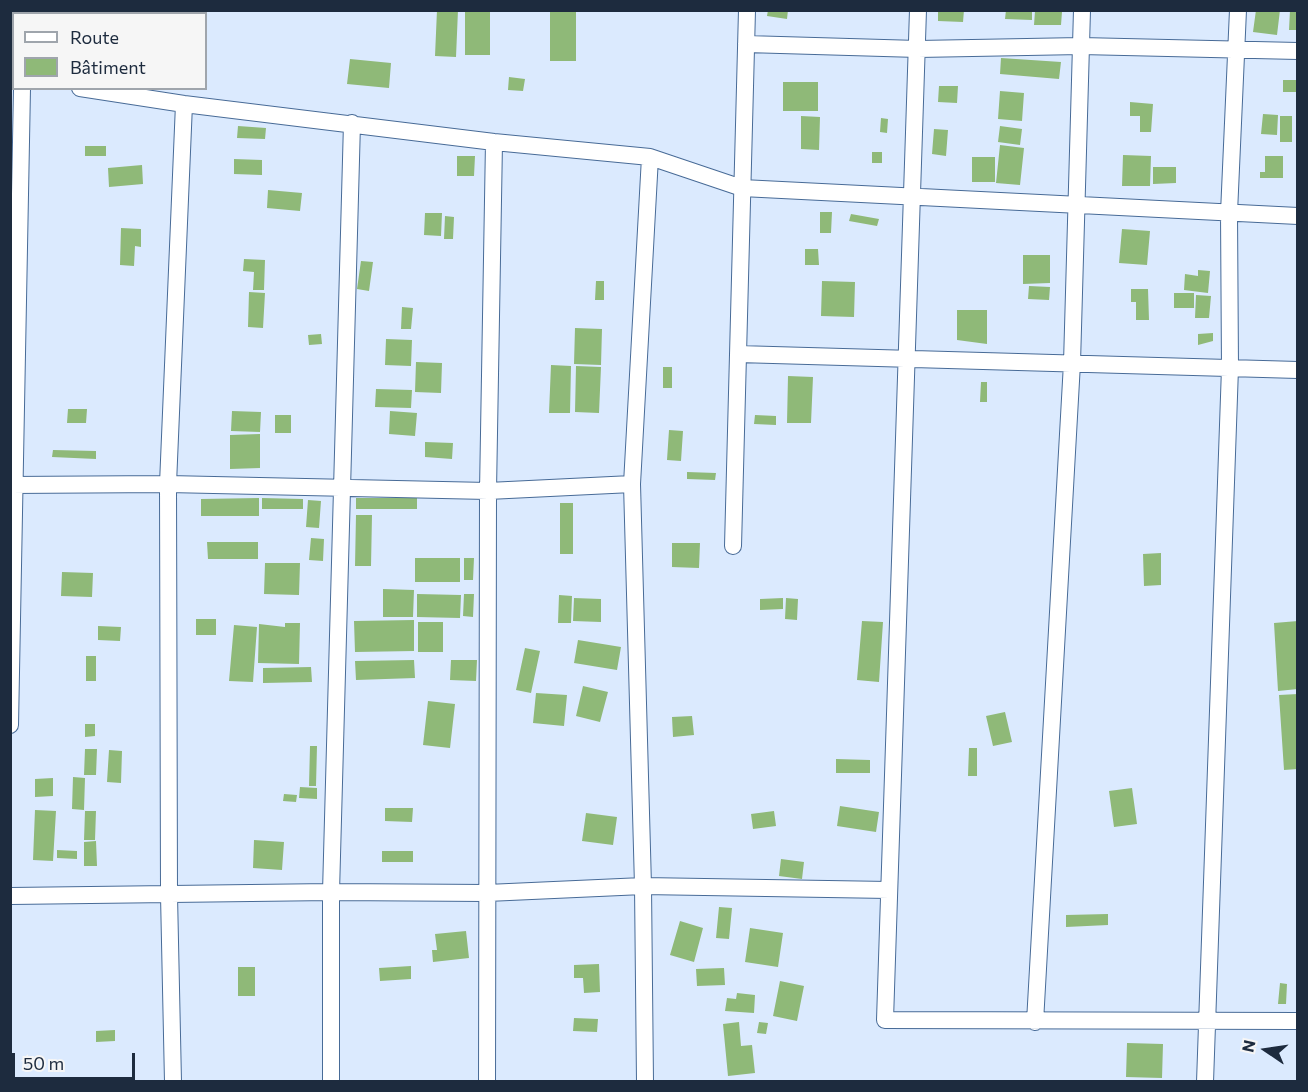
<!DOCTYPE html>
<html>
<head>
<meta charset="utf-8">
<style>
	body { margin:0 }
	#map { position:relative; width:1308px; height:1092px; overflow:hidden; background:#dbeafe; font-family:Commissioner,sans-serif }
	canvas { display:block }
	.frame { position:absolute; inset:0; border:12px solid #1d2b3e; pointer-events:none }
	.legend { position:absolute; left:12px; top:12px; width:195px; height:78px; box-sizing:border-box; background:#f6f6f6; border:2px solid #9fa5ac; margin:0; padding:8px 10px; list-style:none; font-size:18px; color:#1d2b3e }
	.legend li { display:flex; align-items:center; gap:12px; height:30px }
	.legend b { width:30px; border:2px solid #9fa5ac }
	.north { position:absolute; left:1236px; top:1020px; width:60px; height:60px; -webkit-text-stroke:4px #f6f6f6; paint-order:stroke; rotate:283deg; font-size:16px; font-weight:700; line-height:24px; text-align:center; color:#1d2b3e }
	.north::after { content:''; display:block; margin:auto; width:21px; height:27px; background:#1d2b3e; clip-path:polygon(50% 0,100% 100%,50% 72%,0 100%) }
	.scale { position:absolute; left:12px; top:1053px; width:123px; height:27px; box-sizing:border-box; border:3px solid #1d2b3e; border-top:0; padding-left:8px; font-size:18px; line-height:21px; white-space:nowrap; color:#1d2b3e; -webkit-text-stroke:4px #f6f6f6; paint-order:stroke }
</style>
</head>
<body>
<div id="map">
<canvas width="1308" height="1092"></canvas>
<div class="frame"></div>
<ul class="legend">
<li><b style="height:8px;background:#fff"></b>Route</li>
<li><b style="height:16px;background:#8fb978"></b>Bâtiment</li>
</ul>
<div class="north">N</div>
<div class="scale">50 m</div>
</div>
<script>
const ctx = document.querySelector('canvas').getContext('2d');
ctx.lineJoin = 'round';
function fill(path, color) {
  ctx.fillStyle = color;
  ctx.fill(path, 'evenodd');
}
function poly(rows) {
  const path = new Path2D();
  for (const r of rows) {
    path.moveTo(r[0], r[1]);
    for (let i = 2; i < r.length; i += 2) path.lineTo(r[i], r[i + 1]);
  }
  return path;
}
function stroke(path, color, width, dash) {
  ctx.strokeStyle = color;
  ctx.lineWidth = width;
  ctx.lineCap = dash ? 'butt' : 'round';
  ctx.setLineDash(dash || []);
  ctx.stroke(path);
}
fill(poly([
	[59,10,113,10,112,14,59,14],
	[437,10,458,10,456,57,435,56],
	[465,10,490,10,490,55,465,55],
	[550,10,576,10,576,61,550,61],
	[768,10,788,10,787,19,767,16],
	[938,10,964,10,963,22,938,21],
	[1006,10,1032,10,1032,20,1005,19],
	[1256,10,1280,10,1277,35,1253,32],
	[1290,10,1298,10,1298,30,1289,30],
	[1035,11,1062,12,1061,25,1034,25],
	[1001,58,1061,62,1059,79,1000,74],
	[350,59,391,63,389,88,347,84],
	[509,77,525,79,523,91,508,90],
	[1283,80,1298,80,1298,92,1283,92],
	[783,82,818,82,818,111,783,111],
	[939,86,958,86,957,103,938,102],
	[1000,91,1024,93,1022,121,998,119],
	[1130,102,1153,104,1151,132,1140,132,1140,116,1130,116],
	[1263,114,1278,115,1277,135,1261,134],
	[801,116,820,117,819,150,801,149],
	[1280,116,1292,116,1292,142,1280,142],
	[881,118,888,119,887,133,880,132],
	[238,126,266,128,265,139,237,138],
	[1000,126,1022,129,1020,145,998,142],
	[934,129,948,130,946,156,932,154],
	[1000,145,1024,148,1020,185,996,183],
	[85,146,106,146,106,156,85,156],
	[872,152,882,152,882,163,872,163],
	[1123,155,1151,156,1150,186,1122,186],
	[457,156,475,156,474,176,457,176],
	[1265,156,1283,156,1283,178,1260,178,1260,172,1265,172],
	[972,157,995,157,995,182,972,182],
	[234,159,262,160,262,175,234,174],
	[142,165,143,184,109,187,108,168],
	[1153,167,1176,167,1176,183,1153,184],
	[268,190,302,193,300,211,267,208],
	[820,212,832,212,831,233,820,233],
	[425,213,442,213,441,236,424,235],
	[851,214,879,219,877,226,849,221],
	[445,216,454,217,453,239,444,239],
	[121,228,141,229,141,247,135,246,134,266,120,265],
	[1122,229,1150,231,1147,265,1119,263],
	[805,249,818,249,819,265,805,265],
	[1023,255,1050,255,1050,283,1023,284],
	[244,259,265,260,264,290,253,290,254,272,243,271],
	[361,261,373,262,369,291,357,289],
	[1198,270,1210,271,1208,293,1184,290,1185,274,1198,276],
	[596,281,604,281,604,300,595,300],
	[822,281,855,282,854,317,821,316],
	[1029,286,1050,287,1049,300,1028,299],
	[1131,289,1148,289,1149,320,1136,320,1136,302,1131,302],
	[249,292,265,293,263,328,248,327],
	[1174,293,1194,293,1194,308,1174,308],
	[1196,295,1211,296,1209,318,1195,318],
	[402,307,413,308,411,329,401,329],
	[957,310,987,310,987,344,957,340],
	[575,328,602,329,601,365,574,364],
	[1213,333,1213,341,1198,345,1198,334],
	[321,334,322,344,309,345,308,335],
	[386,339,412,340,411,366,385,365],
	[416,362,442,363,441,393,415,392],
	[551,365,571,366,570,413,549,413],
	[576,366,601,367,599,413,575,412],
	[663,367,672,367,672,388,663,388],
	[788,376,813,377,811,423,787,423],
	[981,382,987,382,987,402,980,402],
	[376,389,412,390,411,408,375,407],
	[68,409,87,409,86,423,67,423],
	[232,411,261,412,260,432,231,431],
	[390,411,417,413,415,436,389,434],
	[275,415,291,415,291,433,275,433],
	[755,415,776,416,776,425,754,424],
	[669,430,683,431,681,461,667,460],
	[260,434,260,468,230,469,230,435],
	[425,442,453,443,452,459,425,457],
	[53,450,96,451,96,459,52,457],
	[687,472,716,473,715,480,687,479],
	[259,498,259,516,201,516,201,499],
	[262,498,303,499,303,509,262,509],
	[356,498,417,498,417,509,356,509],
	[308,500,321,501,319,528,306,527],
	[560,503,573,503,573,554,560,554],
	[356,515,372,515,371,566,355,566],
	[311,538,324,539,323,561,309,560],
	[207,542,258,542,258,559,208,559],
	[672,543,700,543,699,568,672,567],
	[1161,553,1161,585,1144,586,1143,554],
	[415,558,460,558,460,582,415,582],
	[464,558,474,558,473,580,464,580],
	[265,563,300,563,299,595,264,594],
	[62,572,93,573,92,597,61,596],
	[383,589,414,590,413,617,383,617],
	[417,594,461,595,460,618,417,617],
	[464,594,474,594,473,617,463,616],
	[559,595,572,596,571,623,558,623],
	[574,598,601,599,601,622,573,621],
	[783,598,783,609,760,610,760,599],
	[786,598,798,599,797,620,785,619],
	[196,619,216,619,216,635,196,635],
	[414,620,414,651,355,652,354,621],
	[862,621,883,622,879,682,857,680],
	[1298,621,1298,689,1278,691,1274,623],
	[418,622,443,622,443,652,418,652],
	[285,623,300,623,299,664,258,663,259,624,285,627],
	[234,625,257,627,253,682,229,681],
	[98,626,121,627,120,641,98,640],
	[578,640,621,647,617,670,574,663],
	[525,648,540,651,531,693,516,690],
	[86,656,96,656,96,681,86,681],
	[414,660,415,678,356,680,355,661],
	[451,660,477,660,476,681,450,680],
	[311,667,312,682,263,683,263,668],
	[583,686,608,692,600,722,576,716],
	[536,693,567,695,564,726,533,723],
	[1298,694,1298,769,1284,770,1279,695],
	[428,701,455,704,450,748,423,745],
	[1005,712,1012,742,993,746,986,716],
	[692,716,694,735,673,737,672,717],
	[85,724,95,724,95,736,85,737],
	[310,746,317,746,316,786,309,786],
	[969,748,977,748,977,776,968,776],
	[85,749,97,749,96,775,84,775],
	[109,750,122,751,121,783,107,782],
	[836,759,870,760,870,773,836,773],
	[73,777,85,778,84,810,72,809],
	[53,778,53,796,35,797,35,779],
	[300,787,317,788,317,799,299,798],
	[1132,788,1137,824,1114,827,1109,791],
	[284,794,297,795,296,802,283,801],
	[840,806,879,812,876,832,837,826],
	[385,808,413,808,412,822,385,821],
	[35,810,56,811,53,861,33,860],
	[85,811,96,811,95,840,84,840],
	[774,811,776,826,753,829,751,814],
	[586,813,617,817,613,845,582,841],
	[254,840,284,842,282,870,253,868],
	[96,841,97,866,84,866,84,842],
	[57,850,77,851,77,859,57,858],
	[382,851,413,851,413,862,382,862],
	[781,859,804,862,802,879,779,876],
	[719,907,732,908,729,939,716,938],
	[1108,914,1108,925,1066,927,1066,915],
	[680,921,703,928,694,962,670,955],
	[750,928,783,933,778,967,745,962],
	[466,931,469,958,433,962,432,950,437,950,435,934],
	[599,964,600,992,584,993,583,978,574,978,574,965],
	[411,966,411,979,380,981,379,968],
	[238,967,255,967,255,996,238,996],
	[724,968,725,985,697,986,696,969],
	[780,981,804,986,797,1021,773,1016],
	[1280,983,1287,984,1286,1004,1278,1004],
	[737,993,755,995,754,1013,725,1011,727,998,736,999],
	[574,1018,598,1019,597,1032,573,1031],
	[739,1022,741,1046,752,1045,755,1073,728,1076,723,1024],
	[759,1022,768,1023,766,1034,757,1033],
	[115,1030,115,1041,96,1042,96,1031],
	[1127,1043,1163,1044,1162,1078,1126,1077]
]), '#8fb978');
const minor = poly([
	[918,10,885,1020,1298,1021],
	[26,14,26,10],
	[746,44,918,49,1081,46,1298,51],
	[10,78,14,79],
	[80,88,184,104,494,142,650,157,742,188,1298,216],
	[738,354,1298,370],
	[10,485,168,484,488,491,632,484],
	[733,546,747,10],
	[10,725,22,88],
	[10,896,331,892,487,893,643,886,889,890],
	[1035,1022,1072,363,1082,10],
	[173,1082,169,895,168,484,184,104],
	[331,1082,331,892,352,123],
	[487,1082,488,491,494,142],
	[645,1082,643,886,632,484,650,157],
	[1205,1082,1230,368,1229,213,1238,10]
]);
stroke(minor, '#486b97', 18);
stroke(minor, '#fff', 16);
</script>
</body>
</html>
